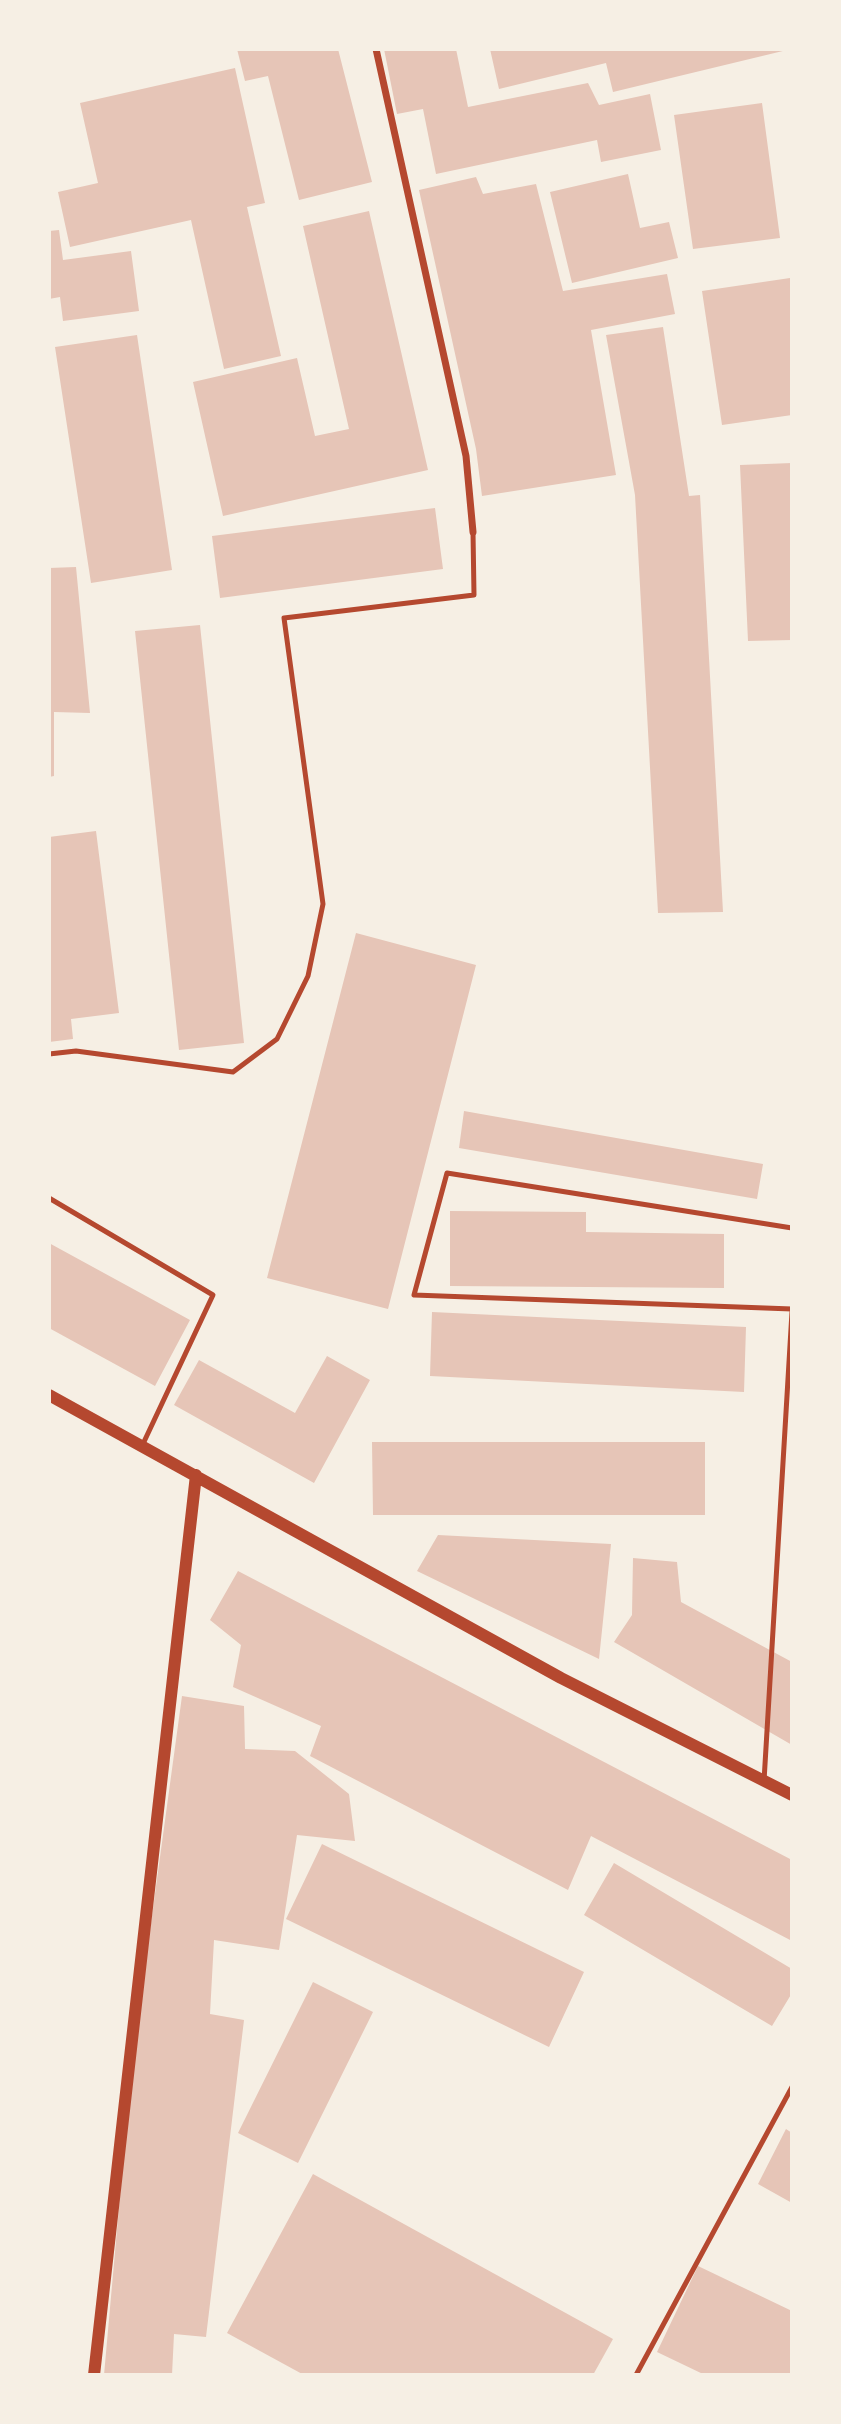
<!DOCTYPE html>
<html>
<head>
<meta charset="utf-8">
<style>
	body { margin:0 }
	#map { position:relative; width:841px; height:2424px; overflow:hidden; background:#f6efe4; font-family:"Source Sans 3",sans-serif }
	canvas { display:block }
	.frame { position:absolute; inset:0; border:51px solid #f6efe4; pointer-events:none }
</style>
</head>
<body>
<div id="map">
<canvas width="841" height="2424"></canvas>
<div class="frame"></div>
</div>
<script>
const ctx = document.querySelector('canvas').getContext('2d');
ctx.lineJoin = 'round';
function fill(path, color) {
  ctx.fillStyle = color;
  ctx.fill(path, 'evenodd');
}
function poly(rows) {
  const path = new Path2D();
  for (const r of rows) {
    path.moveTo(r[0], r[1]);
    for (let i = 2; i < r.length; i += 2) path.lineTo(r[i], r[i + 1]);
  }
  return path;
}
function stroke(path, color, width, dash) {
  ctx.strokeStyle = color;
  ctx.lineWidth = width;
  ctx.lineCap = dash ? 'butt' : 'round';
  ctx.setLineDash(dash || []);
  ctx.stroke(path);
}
fill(poly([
	[237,49,338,49,372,182,299,200,268,76,245,81],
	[384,49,456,49,468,107,588,83,599,105,650,94,661,150,601,162,597,140,436,174,423,109,397,114],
	[490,49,787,49,787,50,613,92,606,63,499,89],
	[235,68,265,203,247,207,281,356,224,369,191,220,70,247,58,192,98,183,80,103],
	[762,103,780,238,693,249,674,115],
	[628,174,640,228,669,222,678,258,572,283,550,192],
	[476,177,483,194,536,184,563,291,667,274,675,314,591,330,616,475,482,496,476,449,419,190],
	[369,211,428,470,223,516,193,382,297,358,315,436,349,429,303,226],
	[59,230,63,260,131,251,139,311,63,321,60,297,49,299,49,231],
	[790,278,792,415,722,425,702,291],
	[663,327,689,496,700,495,723,912,658,913,635,495,606,335],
	[137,335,172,570,91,583,55,347],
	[792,463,792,640,748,641,740,465],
	[435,508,443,569,220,598,212,536],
	[76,567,90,713,54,712,54,776,49,777,49,568],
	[200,625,244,1043,179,1050,135,631],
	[96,831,119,1013,71,1019,73,1039,49,1042,49,837],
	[356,933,476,965,388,1309,267,1278],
	[464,1111,763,1164,757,1199,459,1148],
	[450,1211,586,1212,586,1232,724,1234,724,1288,450,1286],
	[49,1243,190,1320,155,1386,49,1328],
	[432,1312,746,1327,744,1392,430,1376],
	[327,1356,370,1380,314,1483,174,1405,199,1360,295,1413],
	[372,1442,705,1442,705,1515,373,1515],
	[438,1535,611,1544,599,1659,417,1571],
	[633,1558,677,1562,681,1602,792,1662,792,1745,614,1642,632,1615],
	[238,1571,792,1860,792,1941,591,1836,568,1890,310,1756,321,1726,233,1687,241,1645,210,1620],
	[182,1696,244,1706,245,1749,295,1751,349,1794,355,1841,297,1835,279,1950,214,1940,210,2014,244,2020,206,2337,174,2334,172,2375,104,2375,132,2062],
	[322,1844,584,1972,549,2047,286,1919],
	[614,1863,792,1969,792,1993,772,2026,584,1915],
	[313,1982,373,2012,298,2163,238,2133],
	[786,2129,792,2133,792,2203,758,2184],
	[313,2174,613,2339,593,2375,304,2375,227,2333],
	[698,2266,792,2311,792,2375,705,2375,657,2352]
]), '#e6c5b7');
stroke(poly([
	[49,1054,76,1051,233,1072,277,1039,308,976,323,904,284,618,474,595,473,532],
	[49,1198,213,1295,142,1446],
	[792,1228,447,1173,414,1295,792,1309],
	[764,1781,792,1312],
	[636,2375,792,2087]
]), '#b5482f', 5);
stroke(poly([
	[376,49,466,456,473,532]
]), '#b5482f', 7);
stroke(poly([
	[49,1395,561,1678,792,1795],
	[94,2375,196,1475]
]), '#b5482f', 12);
</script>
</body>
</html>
